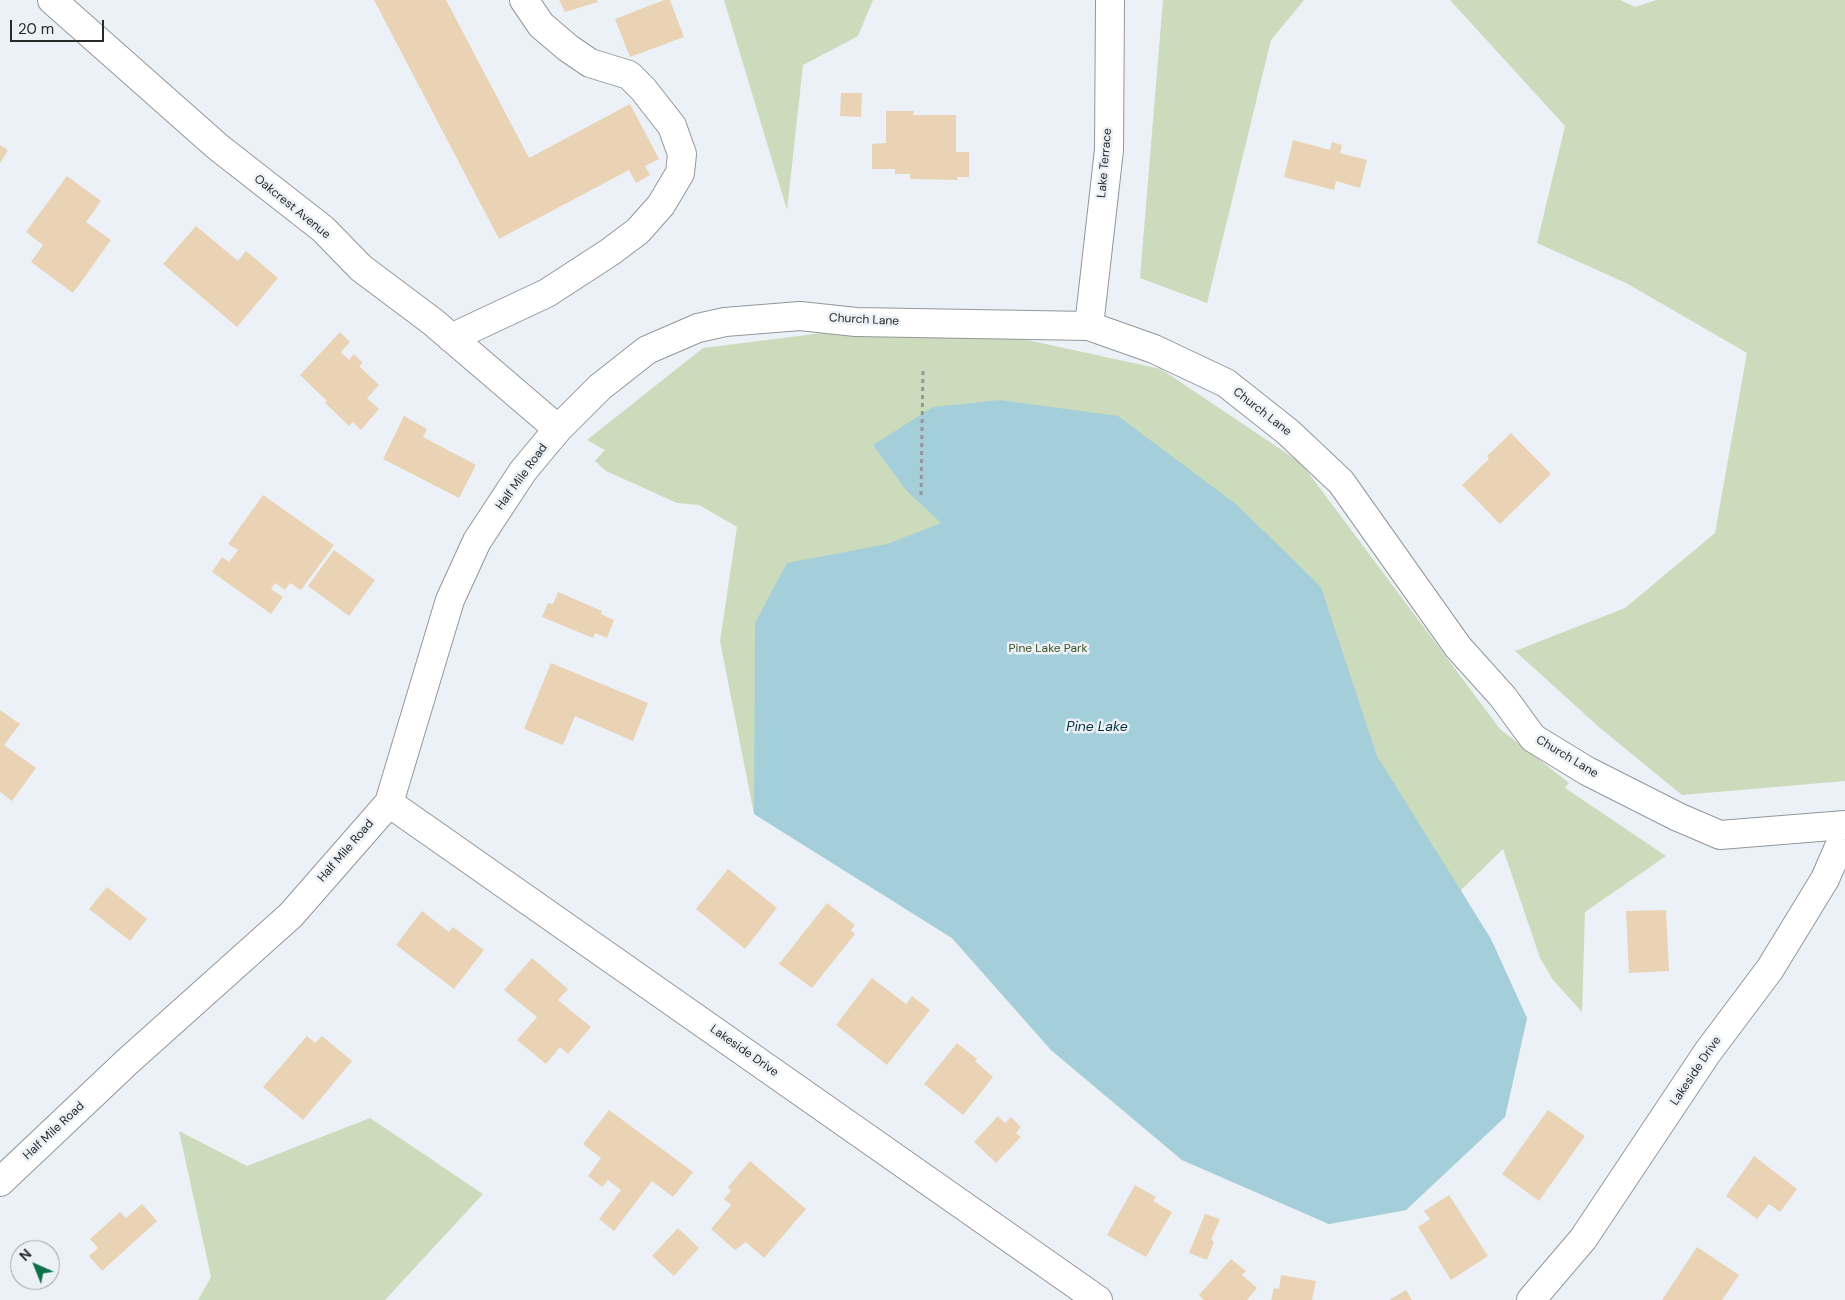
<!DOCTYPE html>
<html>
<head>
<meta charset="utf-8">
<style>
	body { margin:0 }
	#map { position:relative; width:1845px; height:1300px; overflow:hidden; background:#ecf1f7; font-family:"DM Sans",sans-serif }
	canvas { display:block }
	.north { position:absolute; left:10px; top:1240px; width:50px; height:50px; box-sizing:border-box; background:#ecf1f7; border:1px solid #9da1a5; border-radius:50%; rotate:316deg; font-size:14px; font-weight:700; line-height:20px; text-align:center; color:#27292b }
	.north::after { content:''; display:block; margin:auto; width:18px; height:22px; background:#0b7249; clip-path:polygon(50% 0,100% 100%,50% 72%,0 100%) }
	.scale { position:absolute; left:10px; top:20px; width:94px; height:22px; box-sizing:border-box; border:2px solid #27292b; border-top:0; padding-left:6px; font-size:15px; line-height:18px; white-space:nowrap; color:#27292b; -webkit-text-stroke:4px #ecf1f7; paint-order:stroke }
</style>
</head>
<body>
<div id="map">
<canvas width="1845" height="1300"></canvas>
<div class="north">N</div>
<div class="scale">20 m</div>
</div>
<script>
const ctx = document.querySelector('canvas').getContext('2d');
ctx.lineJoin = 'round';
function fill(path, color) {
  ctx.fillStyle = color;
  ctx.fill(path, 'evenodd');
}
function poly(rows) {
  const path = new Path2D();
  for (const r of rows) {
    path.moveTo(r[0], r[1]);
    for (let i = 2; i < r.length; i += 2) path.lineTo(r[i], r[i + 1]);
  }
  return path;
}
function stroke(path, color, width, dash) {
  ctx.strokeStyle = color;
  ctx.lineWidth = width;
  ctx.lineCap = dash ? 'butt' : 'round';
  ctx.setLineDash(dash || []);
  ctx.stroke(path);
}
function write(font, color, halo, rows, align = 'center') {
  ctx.font = font + ' "DM Sans",sans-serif';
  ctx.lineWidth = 5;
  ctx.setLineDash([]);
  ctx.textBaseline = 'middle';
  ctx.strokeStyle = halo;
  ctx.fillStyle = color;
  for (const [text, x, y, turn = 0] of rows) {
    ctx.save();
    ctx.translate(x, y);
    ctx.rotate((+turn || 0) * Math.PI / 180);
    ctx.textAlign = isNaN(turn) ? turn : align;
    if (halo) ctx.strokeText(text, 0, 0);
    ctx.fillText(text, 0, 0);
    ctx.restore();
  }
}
fill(poly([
	[724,0,873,0,858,36,803,65,787,210],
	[1163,0,1304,0,1271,40,1207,303,1140,278],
	[1450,0,1620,0,1635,7,1656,0,1845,0,1845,781,1682,795,1600,728,1515,651,1625,608,1715,533,1747,353,1626,283,1537,243,1565,126],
	[830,332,1018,338,1161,369,1301,463,1500,729,1569,783,1565,788,1666,856,1585,912,1582,1012,1553,980,1540,958,1503,849,1461,890,1527,1018,1505,1117,1406,1210,1329,1224,1182,1160,1051,1050,952,938,754,814,720,641,737,527,699,505,677,503,606,471,595,461,605,450,587,440,703,348],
	[370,1118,483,1194,385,1300,198,1300,211,1277,179,1131,247,1166]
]), '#ccdbbb');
fill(poly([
	[1000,400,1118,416,1237,505,1321,587,1377,756,1491,939,1527,1018,1505,1117,1406,1210,1329,1224,1182,1160,1051,1050,952,938,754,814,755,623,787,563,887,544,941,523,906,490,873,445,933,407]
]), '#a4cfda');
fill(poly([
	[374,0,446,0,529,158,630,104,659,159,645,166,650,175,636,183,629,170,499,239],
	[559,0,597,0,598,2,565,12],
	[664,0,670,0,684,37,630,57,615,19],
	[841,93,862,93,861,117,840,116],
	[886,111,914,111,913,115,956,115,956,152,969,152,969,177,957,177,957,180,910,179,910,174,895,174,895,169,872,169,872,144,886,143],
	[1293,140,1330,150,1332,142,1342,145,1340,153,1367,160,1360,188,1336,181,1334,190,1284,177],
	[0,145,8,150,0,163],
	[67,176,101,201,86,222,111,240,73,293,31,262,43,245,26,232],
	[196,226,238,261,246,251,278,278,237,327,163,264],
	[340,332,350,342,341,352,349,360,354,354,363,363,359,366,379,385,367,398,379,409,361,430,353,422,349,426,325,403,327,401,300,375],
	[404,416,427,429,423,437,476,465,459,498,383,459],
	[1511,433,1551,474,1500,524,1462,485,1489,459,1487,456],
	[263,495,334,545,301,590,290,583,285,590,275,583,271,589,283,597,271,614,212,572,222,557,229,562,238,550,228,544],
	[334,550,375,580,349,616,308,586],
	[558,592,602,611,601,614,614,620,607,638,595,633,593,638,542,617,548,603,553,604],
	[551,663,648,703,633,741,575,716,563,745,524,729],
	[0,710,20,724,4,745,36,768,12,801,0,792],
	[728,869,777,908,745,949,696,909],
	[107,887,147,919,130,941,89,909],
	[827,903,855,925,851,930,855,934,812,988,779,964],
	[1666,910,1669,971,1629,973,1626,911],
	[422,911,449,932,453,927,484,950,454,989,396,945],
	[532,958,568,989,558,1000,591,1027,568,1054,560,1047,546,1064,517,1040,537,1017,504,990],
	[872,978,906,1004,912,996,930,1010,887,1065,836,1025],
	[307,1036,315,1043,322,1036,352,1061,303,1120,263,1087],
	[957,1043,977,1059,975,1061,993,1077,963,1115,924,1084],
	[609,1110,693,1172,673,1197,652,1181,614,1231,599,1219,621,1190,608,1180,602,1187,588,1176,601,1158,583,1144],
	[1548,1110,1585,1136,1539,1201,1502,1174],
	[998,1116,1005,1123,1011,1117,1021,1127,1016,1133,1021,1137,996,1163,974,1142],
	[1754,1156,1797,1189,1780,1212,1769,1204,1757,1219,1726,1196],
	[750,1161,806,1209,764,1258,746,1242,735,1250,711,1229,731,1205,724,1199,731,1191,728,1187],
	[1135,1185,1156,1197,1153,1201,1172,1212,1146,1257,1107,1235],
	[1449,1195,1488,1256,1451,1280,1418,1227,1430,1219,1424,1211],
	[142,1204,157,1221,102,1271,89,1256,98,1248,90,1239,120,1212,126,1218],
	[1205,1214,1220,1219,1211,1240,1214,1242,1207,1260,1189,1253],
	[678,1228,699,1248,674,1276,652,1256],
	[1697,1247,1739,1275,1722,1300,1662,1300],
	[1231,1259,1246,1271,1242,1275,1257,1288,1247,1300,1204,1300,1199,1295],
	[1281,1275,1316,1281,1312,1300,1271,1300,1274,1288,1279,1289],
	[1406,1290,1412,1300,1389,1300]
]), '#e9d3b4');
const minor = poly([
	[52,0,218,147,323,229,361,268,433,322,558,429],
	[1089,326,1109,150,1110,0],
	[451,338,547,293,610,252,638,231,661,205,680,173,682,154,672,126,643,89,629,75,590,63,568,48,541,25,524,0],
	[389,803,1098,1300],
	[0,1182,128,1061,291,915,389,803,450,600,477,541,523,471,558,429,600,387,647,350,698,328,725,322,800,316,856,322,1089,326,1154,349,1226,383,1288,432,1341,482,1458,647,1503,697,1533,738,1587,771,1678,817,1720,835,1845,825],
	[1531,1300,1583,1239,1707,1053,1770,969,1825,879,1845,833]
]);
stroke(minor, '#92979c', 30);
stroke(poly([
	[921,495,923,367]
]), '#93979b', 3, [4, 4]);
stroke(minor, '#fff', 28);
write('12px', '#27292b', '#ecf1f7', [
	["Lake Terrace",1105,163,-85],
	["Oakcrest Avenue",292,207,39],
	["Church Lane",864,320,3],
	["Church Lane",1262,412,38],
	["Half Mile Road",522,477,-54],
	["Church Lane",1567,757,31],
	["Half Mile Road",346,851,-49],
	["Lakeside Drive",744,1051,35],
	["Lakeside Drive",1696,1071,-56],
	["Half Mile Road",54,1131,-43]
]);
write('12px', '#3d5120', '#ecf1f7', [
	["Pine Lake Park",1048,649]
]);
write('italic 14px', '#053039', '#ecf1f7', [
	["Pine Lake",1097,727]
]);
</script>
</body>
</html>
